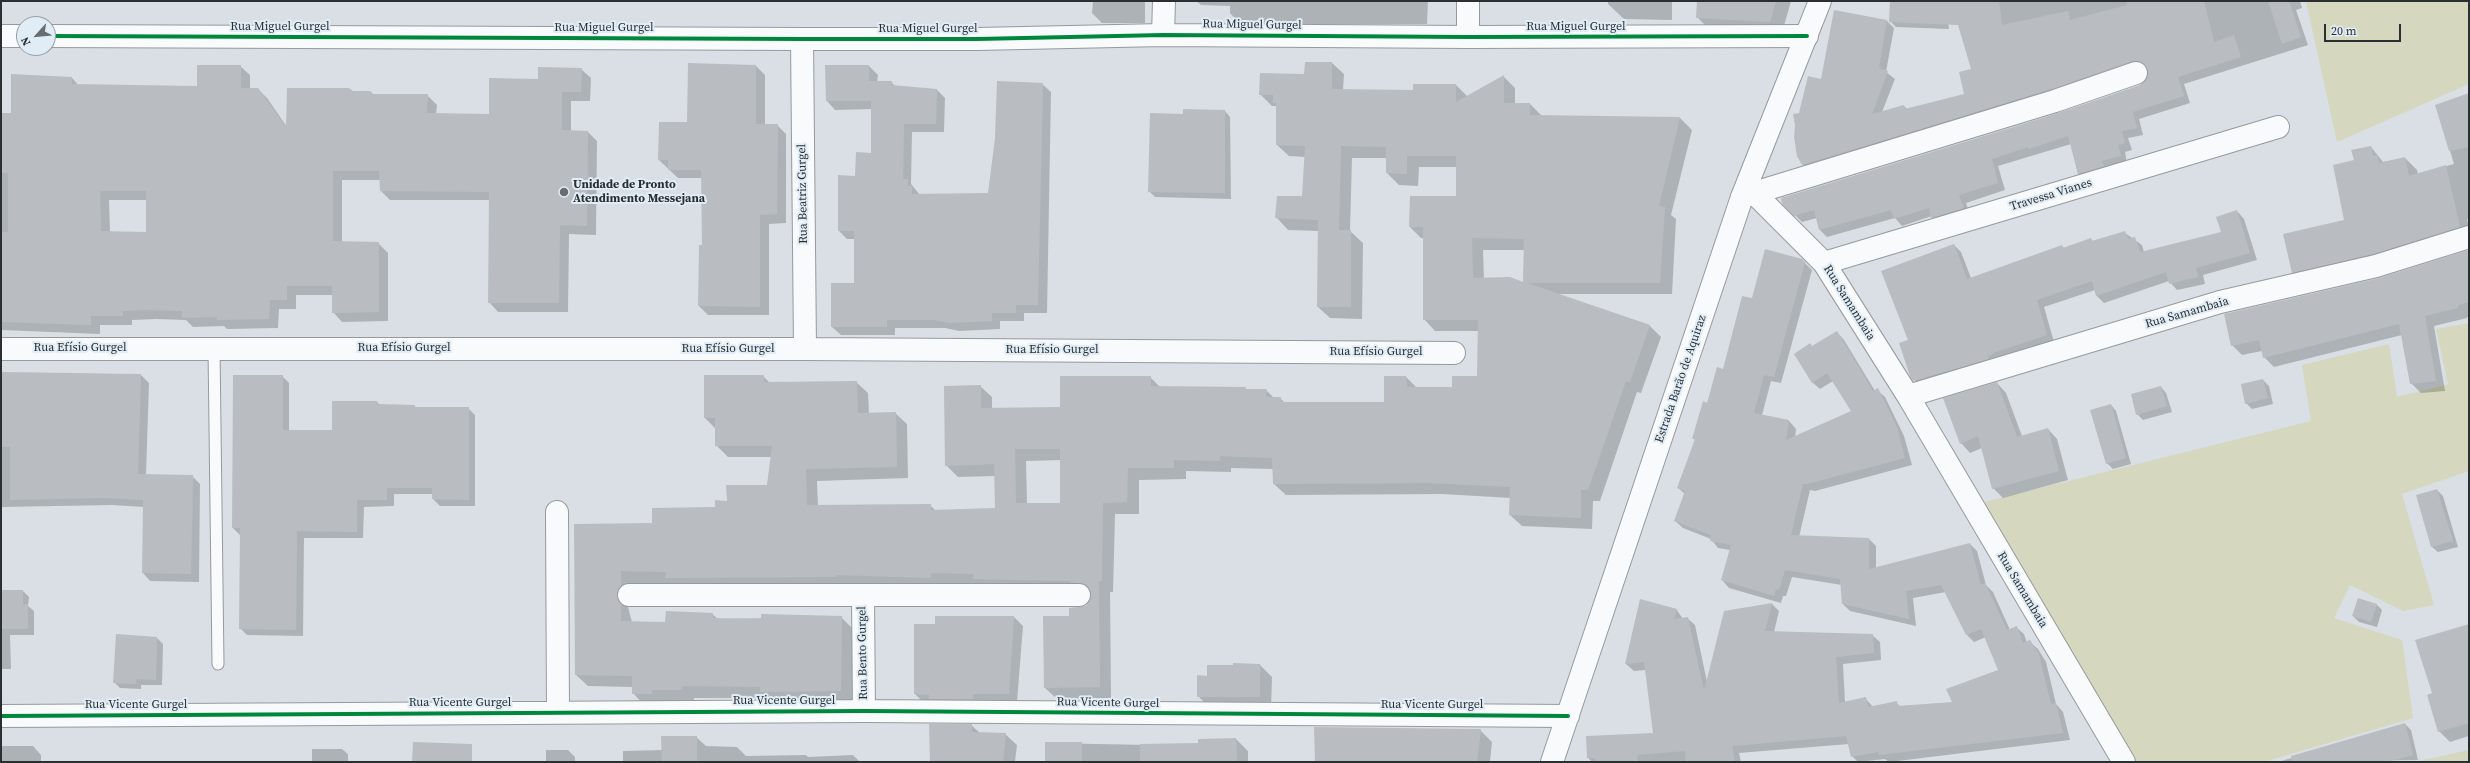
<!DOCTYPE html>
<html>
<head>
<meta charset="utf-8">
<style>
	body { margin:0 }
	#map { position:relative; width:2470px; height:763px; overflow:hidden; background:#d9dfe4; font-family:"Source Serif 4",serif }
	canvas { display:block }
	.frame { position:absolute; inset:0; border:2px solid #2a2f32; pointer-events:none }
	.north { position:absolute; left:16px; top:16px; width:40px; height:40px; box-sizing:border-box; background:#e1edf6; border:1px solid #98a1a8; border-radius:50%; rotate:243deg; font-size:11px; font-weight:700; line-height:16px; text-align:center; color:#2a2f32 }
	.north::after { content:''; display:block; margin:auto; width:14px; height:18px; background:#676d70; clip-path:polygon(50% 0,100% 100%,50% 72%,0 100%) }
	.scale { position:absolute; left:2324px; top:24px; width:77px; height:18px; box-sizing:border-box; border:2px solid #2a2f32; border-top:0; padding-left:5px; font-size:12px; line-height:14px; white-space:nowrap; color:#2a2f32; -webkit-text-stroke:3px #e1edf6; paint-order:stroke }
</style>
</head>
<body>
<div id="map">
<canvas width="2470" height="763"></canvas>
<div class="frame"></div>
<div class="north">N</div>
<div class="scale">20 m</div>
</div>
<script>
const ctx = document.querySelector('canvas').getContext('2d');
ctx.lineJoin = 'round';
function fill(path, color) {
  ctx.fillStyle = color;
  ctx.fill(path, 'evenodd');
}
function poly(rows) {
  const path = new Path2D();
  for (const r of rows) {
    path.moveTo(r[0], r[1]);
    for (let i = 2; i < r.length; i += 2) path.lineTo(r[i], r[i + 1]);
  }
  return path;
}
function stroke(path, color, width, dash) {
  ctx.strokeStyle = color;
  ctx.lineWidth = width;
  ctx.lineCap = dash ? 'butt' : 'round';
  ctx.setLineDash(dash || []);
  ctx.stroke(path);
}
function write(font, color, halo, rows, align = 'center') {
  ctx.font = font + ' "Source Serif 4",serif';
  ctx.lineWidth = 4;
  ctx.setLineDash([]);
  ctx.textBaseline = 'middle';
  ctx.strokeStyle = halo;
  ctx.fillStyle = color;
  for (const [text, x, y, turn = 0] of rows) {
    ctx.save();
    ctx.translate(x, y);
    ctx.rotate((+turn || 0) * Math.PI / 180);
    ctx.textAlign = isNaN(turn) ? turn : align;
    if (halo) ctx.strokeText(text, 0, 0);
    ctx.fillText(text, 0, 0);
    ctx.restore();
  }
}
fill(poly([
	[2306,1,2469,1,2469,84,2337,142],
	[2469,323,2469,471,2402,494,2434,605,2403,611,2350,585,2334,618,2402,640,2413,718,2264,762,2136,762,1984,502,2311,421,2302,365,2389,344,2397,397,2448,384,2436,329],
	[2469,750,2469,762,2414,762]
]), '#d5d7be');
fill(poly([
	[1093,1,1145,1,1145,23,1102,23,1092,13],
	[1196,1,1428,1,1427,24,1240,24,1230,13,1230,6,1201,5],
	[1608,1,1672,1,1672,20,1624,19,1608,4],
	[1698,1,1791,1,1782,33,1709,29,1697,17],
	[1891,1,1945,1,1949,29,1896,27,1890,21],
	[1965,1,2300,1,2302,8,2296,10,2308,45,2184,84,2190,103,2139,119,2143,135,2128,138,2132,150,2125,152,2127,163,2085,181,2078,174,2071,144,1998,166,2005,190,1966,203,1970,215,1939,224,1932,216,1902,226,1895,218,1827,237,1820,230,1817,218,1802,222,1783,203,2141,86,2149,75,2147,68,2139,68,1810,172,1803,165,1799,114,1821,80,1887,21,1894,28,1886,72,1895,79,1882,112,1904,106,1908,110,1966,95,1972,70],
	[1332,63,1344,74,1343,90,1414,91,1456,85,1468,97,1504,77,1515,88,1515,104,1530,104,1542,116,1680,118,1692,130,1671,215,1676,219,1672,294,1558,294,1649,325,1661,337,1641,393,1637,392,1600,501,1593,501,1592,529,1522,526,1510,515,1511,498,1442,494,1286,495,1274,484,1273,469,1231,468,1231,472,1186,471,1186,479,1139,480,1139,514,1115,514,1113,592,1110,592,1111,698,1057,699,1045,688,1070,617,1085,607,1093,595,1082,594,678,589,672,583,633,583,632,598,628,607,632,622,666,623,712,614,718,619,841,617,853,629,852,702,773,703,768,698,694,698,694,701,663,701,663,705,644,705,633,693,633,687,588,686,576,675,575,525,653,524,716,508,767,486,772,457,728,457,716,445,716,429,705,418,763,376,770,383,856,382,868,393,869,414,895,413,907,424,908,478,817,481,818,506,930,505,936,511,996,509,995,476,958,477,946,465,980,386,992,397,992,409,1061,408,1150,377,1160,387,1245,388,1248,390,1266,390,1274,398,1280,398,1285,403,1385,403,1406,377,1417,388,1453,388,1478,377,1479,331,1435,331,1424,319,1424,238,1421,238,1410,227,1457,197,1457,167,1419,167,1418,186,1399,185,1387,173,1387,158,1352,158,1350,231,1363,243,1362,319,1330,318,1318,307,1319,231,1288,230,1277,218,1303,197,1305,157,1289,156,1277,145,1277,106,1272,106,1260,94],
	[1483,250,1525,250,1524,283,1484,279],
	[1061,460,1061,504,1027,504,1026,461],
	[689,64,756,66,765,75,765,125,777,125,786,134,786,223,769,224,769,315,708,315,699,306,703,246,702,178,678,178,659,160,688,123],
	[240,66,250,75,250,89,258,89,267,98,287,127,352,92,371,92,374,95,427,95,437,105,436,114,490,115,539,80,581,69,591,78,590,101,571,101,571,132,588,132,597,141,596,235,569,234,568,312,498,312,489,302,490,200,390,200,381,191,380,180,342,180,342,242,378,243,388,253,388,321,342,322,333,312,333,295,296,295,296,309,279,309,278,328,227,329,224,326,193,327,186,320,156,319,132,320,132,325,100,325,100,334,1,330,1,114,12,114,72,78,79,86,198,87],
	[109,200,147,200,147,233,110,232],
	[826,66,869,66,878,75,877,82,891,82,895,86,937,90,945,98,944,132,912,132,911,184,920,195,989,194,1042,84,1051,92,1047,313,1024,313,1024,321,1000,321,1000,329,959,331,945,328,895,328,895,335,841,335,832,327,856,284,855,239,847,239,839,231,856,177,872,154,872,109,835,110,827,101],
	[2469,94,2469,219,2467,219,2469,228,2304,284,2292,272,2345,220,2355,161,2371,147,2383,162,2405,158,2417,170,2418,174,2454,164,2437,106],
	[1225,111,1230,117,1231,199,1155,197,1149,191,1184,115],
	[2237,211,2244,219,2257,260,2203,275,2205,284,2177,290,2169,281,2104,303,2097,296,2095,290,2044,307,2054,342,1922,388,1911,376,1909,341,1954,245,1961,252,1971,278,2062,246,2064,248,2091,239,2093,241,2125,233,2142,245,2144,252,2222,233],
	[2469,252,2469,315,2467,318,2434,326,2445,391,2421,393,2411,383,2402,335,2274,367,2264,357,2262,351,2242,355,2232,345,2379,279],
	[1802,260,1812,270,1781,383,1771,381,1762,415,1789,421,1796,429,1795,437,1852,412,1833,381,1820,389,1812,382,1812,347,1837,332,1844,340,1875,391,1877,390,1885,397,1904,436,1912,465,1815,491,1810,490,1799,537,1869,539,1876,546,1876,569,1970,544,1977,551,1986,585,1993,592,2010,630,2016,627,2024,634,2027,643,2030,642,2038,649,2046,662,2056,704,2063,712,2070,740,1889,762,1885,759,1858,762,1852,756,1849,744,1739,753,1741,762,1592,762,1588,758,1654,734,1646,670,1634,671,1626,664,1676,609,1683,619,1687,618,1695,625,1707,682,1725,612,1772,604,1779,611,1774,632,1872,635,1880,642,1881,660,1843,664,1845,702,1865,698,1873,707,1896,703,1901,707,1953,703,1999,670,1986,637,1974,642,1967,635,1946,592,1913,598,1916,626,1850,611,1843,604,1842,585,1792,577,1786,596,1783,596,1781,603,1729,588,1722,580,1730,550,1718,548,1711,539,1683,528,1675,521,1685,494,1678,488,1696,441,1693,438,1753,300],
	[1,373,141,375,149,383,146,475,192,476,200,484,199,582,150,581,143,573,144,507,112,505,1,507],
	[282,376,289,383,289,431,333,431,377,402,380,405,414,406,417,408,468,408,475,415,475,506,440,506,433,499,433,494,394,494,394,506,364,507,363,538,304,538,303,636,247,635,240,628,240,535,233,528],
	[2263,380,2269,386,2273,404,2252,409,2246,403],
	[1997,383,2006,393,2022,436,2048,429,2057,439,2068,480,2003,498,1993,488,1982,448,1970,453,1961,443],
	[2161,387,2166,393,2172,412,2143,420,2137,414],
	[2111,405,2116,411,2131,464,2113,469,2107,463],
	[2437,490,2443,496,2458,547,2438,552,2432,547],
	[23,591,29,597,28,606,34,611,34,635,10,635,11,669,2,669,1,676,1,592],
	[2377,605,2382,610,2377,627,2359,622,2353,616],
	[1014,617,1023,626,1017,702,924,703,915,694,936,625],
	[2469,625,2469,736,2450,742,2439,731,2433,694],
	[157,638,163,644,162,685,141,685,141,689,120,688,114,682],
	[1260,665,1272,677,1271,709,1210,708,1198,696,1208,677],
	[2405,724,2411,730,2418,760,2278,762],
	[971,725,980,733,1005,734,1017,745,1015,762,931,762],
	[1480,730,1492,742,1490,762,1316,762],
	[696,737,706,746,737,747,746,756,806,755,808,757,853,755,860,762,623,762,623,751,663,750],
	[1236,739,1248,751,1248,762,1046,762,1046,743,1150,745,1199,744],
	[1,746,33,746,41,755,41,762,1,762],
	[312,749,342,749,348,754,348,762,312,762],
	[546,750,568,750,575,757,575,762,546,762]
]), '#0003');
fill(poly([
	[1697,1,1776,1,1770,22,1696,18],
	[1890,1,1999,1,2002,25,2068,11,2070,20,2127,5,2126,1,2204,1,2214,42,2234,35,2241,57,2178,77,2184,96,2133,112,2137,128,2122,131,2125,143,2118,145,2121,156,2102,161,2104,166,2078,174,2068,136,2029,149,2028,147,1992,159,1998,183,1959,195,1964,208,1931,218,1929,208,1894,219,1891,210,1819,230,1814,210,1794,216,1782,204,1781,198,2059,113,2140,85,2148,76,2144,64,2139,61,2132,61,2051,89,1802,165,1797,156,1794,137,1795,125,1793,114,1799,113,1808,76,1821,79,1834,10,1887,20,1879,68,1888,71,1872,114,1904,105,1905,109,1964,94,1959,72,1971,69,1958,25,1889,22],
	[2268,1,2289,1,2301,37,2282,44],
	[1305,62,1332,62,1332,89,1413,90,1413,84,1456,84,1456,102,1504,75,1504,103,1530,103,1530,115,1680,117,1659,206,1665,207,1660,283,1527,283,1650,325,1630,382,1626,381,1588,490,1581,490,1581,518,1509,515,1510,487,1430,483,1273,484,1272,458,1220,456,1220,461,1174,460,1174,468,1128,468,1127,502,1103,503,1102,581,1099,581,1100,687,1044,688,1043,616,1069,616,1069,608,1086,606,1091,595,1086,584,1070,582,1070,581,973,579,973,574,931,573,931,578,836,575,836,577,665,578,666,572,621,571,621,586,617,595,621,604,621,621,665,622,666,611,713,613,713,618,761,619,761,614,842,616,841,691,760,692,760,687,682,686,682,690,652,690,652,694,632,694,632,676,575,675,574,524,652,523,652,508,715,507,715,500,727,501,726,485,767,485,772,446,715,446,715,418,704,418,704,375,764,375,764,382,857,381,858,413,896,412,897,467,806,469,807,505,931,504,931,510,995,508,994,464,945,466,944,386,981,385,981,408,1060,407,1060,376,1151,376,1151,386,1246,387,1246,389,1267,389,1266,397,1281,397,1281,402,1384,402,1384,376,1406,376,1407,387,1452,387,1452,376,1477,376,1478,320,1423,320,1423,227,1409,227,1410,196,1456,196,1456,156,1407,156,1407,174,1386,173,1386,147,1341,146,1339,230,1351,230,1351,307,1317,307,1318,220,1275,218,1277,196,1302,196,1305,146,1276,145,1276,103,1273,103,1273,95,1259,95,1260,73,1304,74],
	[1472,238,1524,239,1523,282,1510,277,1473,278],
	[1015,449,1060,449,1060,503,1016,503],
	[688,63,756,65,756,124,778,124,777,214,760,215,760,307,698,306,699,245,702,245,701,170,668,170,668,160,658,160,659,122,687,122],
	[197,65,241,65,241,88,258,88,286,127,287,88,349,88,353,91,371,91,371,94,428,94,427,113,489,114,489,78,538,79,538,67,582,68,581,92,562,92,562,130,588,131,587,226,560,225,559,303,488,303,489,192,380,191,379,171,333,171,333,241,379,242,379,312,332,313,332,286,287,286,287,300,270,300,269,319,217,320,217,317,182,318,182,311,146,310,123,311,123,316,91,316,91,325,1,322,1,232,8,232,8,173,1,173,1,113,11,113,11,74,72,77,72,84,197,86],
	[100,191,146,191,146,232,101,231],
	[825,65,869,65,869,81,892,81,891,85,937,89,936,124,904,124,903,179,908,179,908,186,912,186,912,194,988,193,995,138,997,81,1043,83,1038,305,1016,305,1016,313,992,313,992,321,950,323,935,320,887,320,887,327,831,327,831,283,854,283,854,231,838,231,838,175,855,176,856,152,871,153,871,101,826,101],
	[2469,93,2469,147,2449,151,2435,105],
	[1183,109,1225,110,1225,193,1148,192,1150,113,1183,114],
	[2371,146,2373,156,2377,155,2379,163,2405,157,2409,176,2446,165,2460,227,2373,254,2292,273,2283,234,2344,220,2333,165,2354,160,2351,150],
	[2237,210,2250,253,2196,268,2198,277,2169,284,2166,272,2096,296,2092,281,2060,292,2037,300,2047,335,1993,353,1993,354,1988,356,1989,359,1913,381,1910,376,1899,343,1908,340,1881,271,1954,244,1967,279,2062,245,2063,248,2091,238,2092,241,2125,231,2128,239,2135,237,2140,252,2221,232,2216,217],
	[1765,249,1802,259,1805,262,1774,377,1764,375,1754,413,1789,420,1786,440,1851,411,1827,373,1812,383,1794,354,1810,343,1812,346,1837,331,1873,391,1878,388,1897,427,1905,458,1807,484,1803,484,1791,535,1869,538,1869,569,1970,543,1981,585,1985,583,2007,630,2017,626,2023,643,2030,640,2039,654,2051,704,2056,703,2063,733,1879,755,1878,752,1851,757,1846,736,1732,746,1735,762,1686,762,1685,751,1637,755,1638,762,1595,762,1595,758,1587,758,1586,736,1653,733,1644,662,1625,664,1640,599,1677,609,1674,619,1688,617,1704,691,1724,611,1772,603,1765,631,1873,634,1874,653,1836,657,1839,703,1866,697,1868,707,1897,701,1898,706,1952,702,1946,689,1998,670,1981,629,1966,635,1941,585,1906,591,1909,619,1842,604,1840,579,1785,570,1779,590,1776,589,1774,596,1721,580,1731,545,1710,541,1711,535,1674,521,1685,491,1677,488,1695,439,1692,439,1703,401,1707,403,1717,367,1723,369,1742,296,1752,298],
	[2465,251,2469,251,2469,302,2458,305,2458,308,2425,316,2436,381,2410,384,2399,324,2263,358,2259,340,2231,346,2224,314,2379,278],
	[1,372,141,374,138,474,193,475,191,574,142,573,143,500,103,498,10,500,10,447,1,447],
	[233,375,283,375,283,430,332,430,332,401,377,401,377,404,415,405,415,407,469,407,469,500,432,499,432,488,387,488,387,500,357,500,357,532,297,531,296,630,239,629,240,528,232,528],
	[2263,379,2268,398,2245,404,2241,384],
	[1997,382,2017,437,2048,428,2059,471,1992,489,1978,436,1960,444,1943,398],
	[2161,386,2167,406,2136,415,2131,394],
	[2111,404,2126,458,2106,464,2090,410],
	[2437,489,2453,541,2431,547,2416,495],
	[1,590,23,590,23,604,28,604,28,629,1,629],
	[2358,598,2377,604,2371,622,2352,616],
	[935,616,1014,616,1009,694,973,694,973,699,929,699,929,695,914,694,914,624,935,624],
	[2469,624,2469,723,2438,732,2427,695,2432,693,2415,640],
	[116,634,157,637,156,680,136,679,136,684,113,683],
	[1233,663,1260,664,1260,697,1197,697,1197,675,1207,676,1207,665,1233,665],
	[2405,723,2413,755,2387,762,2292,762,2291,756],
	[929,724,972,724,972,732,1006,733,1003,762,930,762],
	[1314,727,1481,729,1477,762,1315,762],
	[661,736,697,736,697,762,662,762],
	[1236,738,1237,762,1140,762,1140,744,1198,743,1198,739],
	[413,742,472,744,472,762,412,762],
	[1045,742,1082,742,1082,762,1045,762]
]), '#b9bdc1');
const service = poly([
	[214,348,218,664]
]);
const minor = poly([
	[1163,35,1164,1],
	[1,36,24,36],
	[48,36,802,39,977,39,1163,35,1468,37,1807,36],
	[1468,37,1468,1],
	[802,39,805,349],
	[1754,193,2055,101,2136,73],
	[1742,197,1754,193,1824,263,1908,396,2124,762],
	[1824,263,2278,127],
	[1,349,805,349,1454,353],
	[1908,396,2220,302,2376,266,2469,237],
	[557,512,558,712],
	[629,595,1079,595],
	[863,596,864,711],
	[1,716,864,711,1568,716]
]);
const tertiary = poly([
	[1552,762,1742,197,1820,1]
]);
stroke(service, '#969a9e', 13);
stroke(minor, '#969a9e', 24);
stroke(tertiary, '#969a9e', 24);
stroke(service, '#f9fafb', 11);
stroke(minor, '#f9fafb', 22);
stroke(tertiary, '#f9fafb', 22);
stroke(poly([
	[48,36,802,39,977,39,1163,35,1468,37,1807,36],
	[1,716,864,711,1568,716]
]), '#00873e', 4);
for (const [x, y, r, color] of [
	[564,192,5,"#676d70"]
]) {
  const dot = new Path2D();
  dot.arc(x, y, r, 0, 2 * Math.PI);
  ctx.fillStyle = color;
  ctx.fill(dot);
  stroke(dot, '#e1edf6', 1.5);
}
write('12px', '#2a2f32', '#e1edf6', [
	["Rua Miguel Gurgel",1252,25,1],
	["Rua Miguel Gurgel",280,27],
	["Rua Miguel Gurgel",1576,27],
	["Rua Miguel Gurgel",604,28],
	["Rua Miguel Gurgel",928,29],
	["Rua Beatriz Gurgel",803,194,-91],
	["Travessa Vianes",2051,195,-17],
	["Rua Samambaia",1849,303,58],
	["Rua Samambaia",2187,313,-16],
	["Rua Efísio Gurgel",80,348],
	["Rua Efísio Gurgel",404,348],
	["Rua Efísio Gurgel",728,349],
	["Rua Efísio Gurgel",1052,350],
	["Rua Efísio Gurgel",1376,352],
	["Estrada Barão de Aquiraz",1681,379,-71],
	["Rua Samambaia",2022,590,59],
	["Rua Bento Gurgel",863,653,-91],
	["Rua Vicente Gurgel",784,701],
	["Rua Vicente Gurgel",460,703],
	["Rua Vicente Gurgel",1108,703,1],
	["Rua Vicente Gurgel",136,705],
	["Rua Vicente Gurgel",1432,705]
]);
write('bold 12px', '#2a2f32', '#e1edf6', [
	["Unidade de Pronto",573,185],
	["Atendimento Messejana",573,199]
], 'left');
</script>
</body>
</html>
